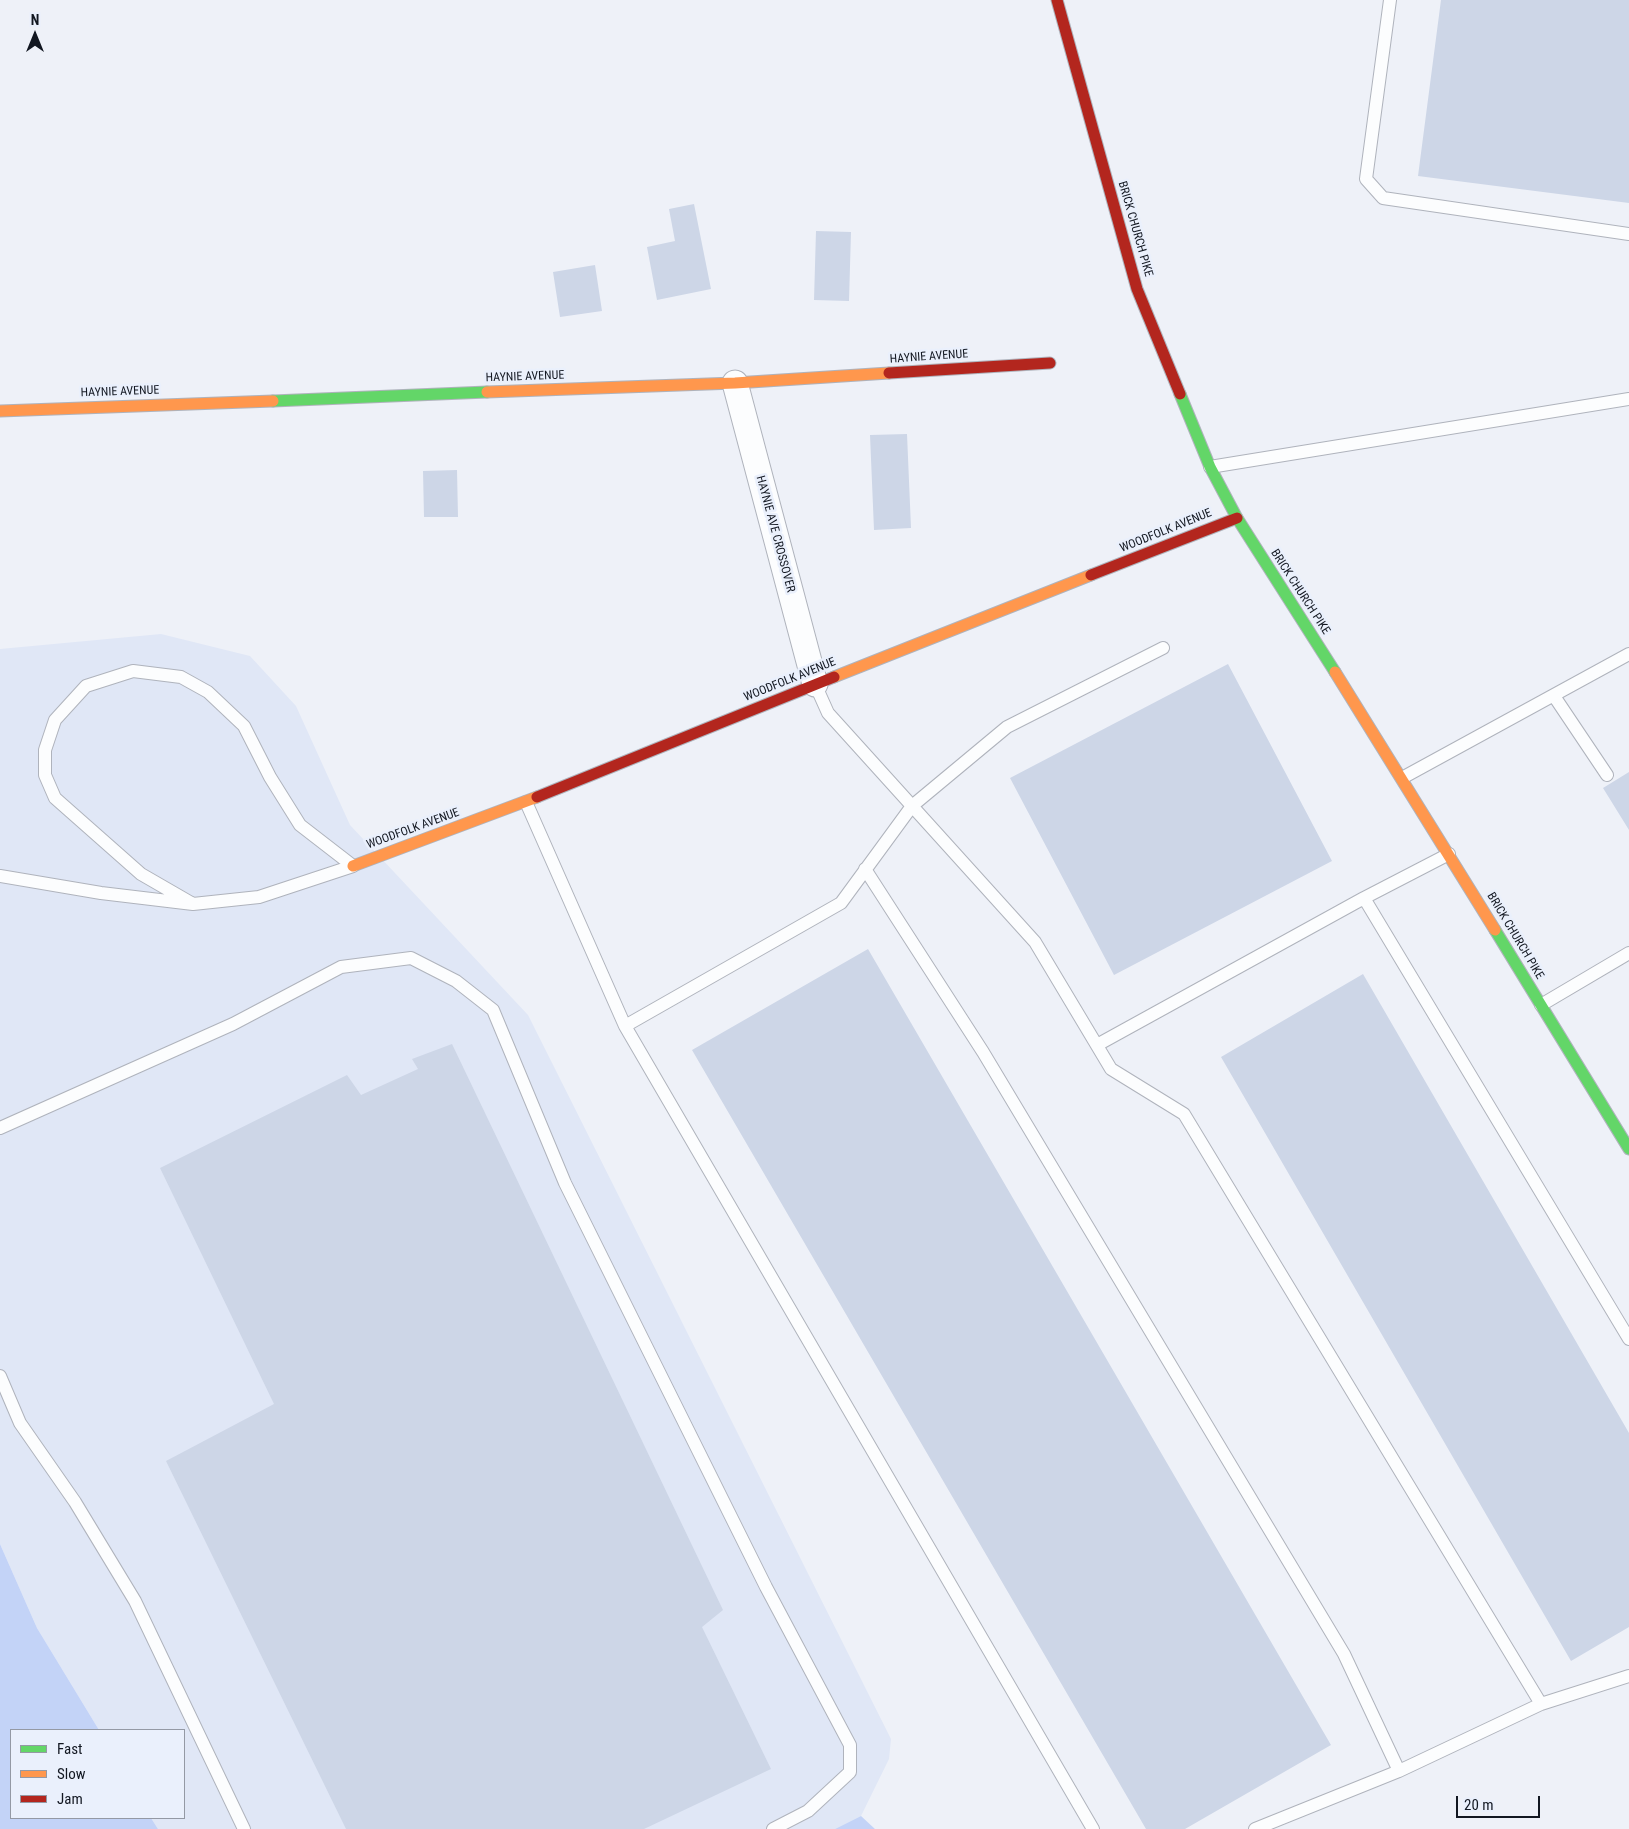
<!DOCTYPE html>
<html>
<head>
<meta charset="utf-8">
<style>
	body { margin:0 }
	#map { position:relative; width:1629px; height:1829px; overflow:hidden; background:#eef1f8; font-family:"Roboto Condensed",sans-serif }
	canvas { display:block }
	.legend { position:absolute; left:10px; top:1729px; width:175px; height:90px; box-sizing:border-box; background:#eaf0fc; border:1px solid #9499a4; margin:0; padding:6px 9px; list-style:none; font-size:15px; color:#121721 }
	.legend li { display:flex; align-items:center; gap:10px; height:25px }
	.legend b { width:25px; border:1px solid #9499a4 }
	.north { position:absolute; left:10px; top:10px; width:50px; height:50px; -webkit-text-stroke:4px #eaf0fc; paint-order:stroke; rotate:0deg; font-size:14px; font-weight:700; line-height:20px; text-align:center; color:#121721 }
	.north::after { content:''; display:block; margin:auto; width:18px; height:22px; background:#121721; clip-path:polygon(50% 0,100% 100%,50% 72%,0 100%) }
	.scale { position:absolute; left:1456px; top:1796px; width:84px; height:22px; box-sizing:border-box; border:2px solid #121721; border-top:0; padding-left:6px; font-size:15px; line-height:18px; white-space:nowrap; color:#121721; -webkit-text-stroke:4px #eaf0fc; paint-order:stroke }
</style>
</head>
<body>
<div id="map">
<canvas width="1629" height="1829"></canvas>
<ul class="legend">
<li><b style="height:6px;background:#63d668"></b>Fast</li>
<li><b style="height:6px;background:#ff974d"></b>Slow</li>
<li><b style="height:6px;background:#b3261e"></b>Jam</li>
</ul>
<div class="north">N</div>
<div class="scale">20 m</div>
</div>
<script>
const ctx = document.querySelector('canvas').getContext('2d');
ctx.lineJoin = 'round';
function fill(path, color) {
  ctx.fillStyle = color;
  ctx.fill(path, 'evenodd');
}
function poly(rows) {
  const path = new Path2D();
  for (const r of rows) {
    path.moveTo(r[0], r[1]);
    for (let i = 2; i < r.length; i += 2) path.lineTo(r[i], r[i + 1]);
  }
  return path;
}
function stroke(path, color, width, dash) {
  ctx.strokeStyle = color;
  ctx.lineWidth = width;
  ctx.lineCap = dash ? 'butt' : 'round';
  ctx.setLineDash(dash || []);
  ctx.stroke(path);
}
function write(font, color, halo, rows, align = 'center') {
  ctx.font = font + ' "Roboto Condensed",sans-serif';
  ctx.lineWidth = 5;
  ctx.setLineDash([]);
  ctx.textBaseline = 'middle';
  ctx.strokeStyle = halo;
  ctx.fillStyle = color;
  for (const [text, x, y, turn = 0] of rows) {
    ctx.save();
    ctx.translate(x, y);
    ctx.rotate((+turn || 0) * Math.PI / 180);
    ctx.textAlign = isNaN(turn) ? turn : align;
    if (halo) ctx.strokeText(text, 0, 0);
    ctx.fillText(text, 0, 0);
    ctx.restore();
  }
}
fill(poly([
	[161,634,250,656,296,706,350,825,528,1015,891,1739,889,1759,861,1816,835,1829,158,1829,151,1818,184,1818,184,1730,99,1730,37,1628,0,1544,0,649]
]), '#e0e7f6');
fill(poly([
	[0,1544,37,1628,99,1730,11,1730,11,1818,151,1818,158,1829,0,1829],
	[861,1816,875,1829,835,1829]
]), '#c3d3f7');
fill(poly([
	[1441,0,1629,0,1629,203,1418,176],
	[694,204,711,289,657,300,647,247,675,241,669,209],
	[816,231,851,232,849,301,814,300],
	[595,265,602,311,560,317,553,272],
	[907,434,911,528,874,530,870,435],
	[457,470,458,517,424,517,423,471],
	[1228,664,1332,861,1114,975,1010,778],
	[1629,772,1629,830,1603,788],
	[868,949,1331,1745,1185,1829,1146,1829,692,1050],
	[1363,974,1629,1433,1629,1627,1571,1661,1221,1057],
	[452,1044,723,1610,702,1627,771,1769,644,1829,346,1829,166,1461,274,1404,160,1168,347,1075,361,1095,418,1069,412,1059]
]), '#cdd6e7');
const lane = poly([
	[1390,0,1366,179,1383,198,1629,234],
	[1210,467,1629,399],
	[815,684,828,713,1035,942,1111,1069,1184,1114,1541,1704,1629,1676],
	[1554,696,1607,775],
	[1402,778,1629,654],
	[526,802,625,1026,841,903,912,806,1007,727,1163,648],
	[1449,854,1364,898,1629,1339],
	[865,869,983,1052,1344,1654,1399,1771,1541,1704],
	[0,876,101,893,193,904,259,897,353,866],
	[193,904,141,874,55,798,45,775,45,750,55,720,86,686,133,671,181,677,208,692,244,726,270,777,300,825,353,866],
	[1541,1005,1629,953],
	[625,1026,1093,1829],
	[1097,1045,1364,898],
	[0,1128,233,1024,341,967,411,958,456,981,493,1010,565,1183,766,1587,850,1745,850,1772,808,1811,773,1829],
	[0,1376,20,1423,75,1502,135,1601,244,1829],
	[1255,1829,1399,1771]
]);
const street = poly([
	[735,383,815,684]
]);
const fast = poly([
	[1180,394,1210,467,1237,518,1335,672],
	[273,401,487,392],
	[1495,930,1629,1149]
]);
const slow = poly([
	[487,392,735,383,889,373],
	[0,411,273,401],
	[1335,672,1495,930],
	[834,677,1091,575],
	[353,866,537,797]
]);
const jam = poly([
	[1057,0,1137,289,1180,394],
	[889,373,1050,363],
	[1091,575,1237,518],
	[537,797,834,677]
]);
stroke(lane, '#afb3bc', 14);
stroke(street, '#afb3bc', 27);
stroke(fast, '#afb3bc', 13);
stroke(slow, '#afb3bc', 13);
stroke(jam, '#afb3bc', 13);
stroke(lane, '#fcfdfe', 12);
stroke(street, '#fcfdfe', 25);
stroke(fast, '#63d668', 11);
stroke(slow, '#ff974d', 11);
stroke(jam, '#b3261e', 11);
write('12px', '#121721', '#eaf0fc', [
	["BRICK CHURCH PIKE",1135,229,74],
	["HAYNIE AVENUE",929,357,-4],
	["HAYNIE AVENUE",525,377,-2],
	["HAYNIE AVENUE",120,392,-2],
	["WOODFOLK AVENUE",1166,531,-22],
	["HAYNIE AVE CROSSOVER",775,534,75],
	["BRICK CHURCH PIKE",1300,592,57],
	["WOODFOLK AVENUE",790,680,-22],
	["WOODFOLK AVENUE",413,829,-20],
	["BRICK CHURCH PIKE",1515,936,59]
]);
</script>
</body>
</html>
